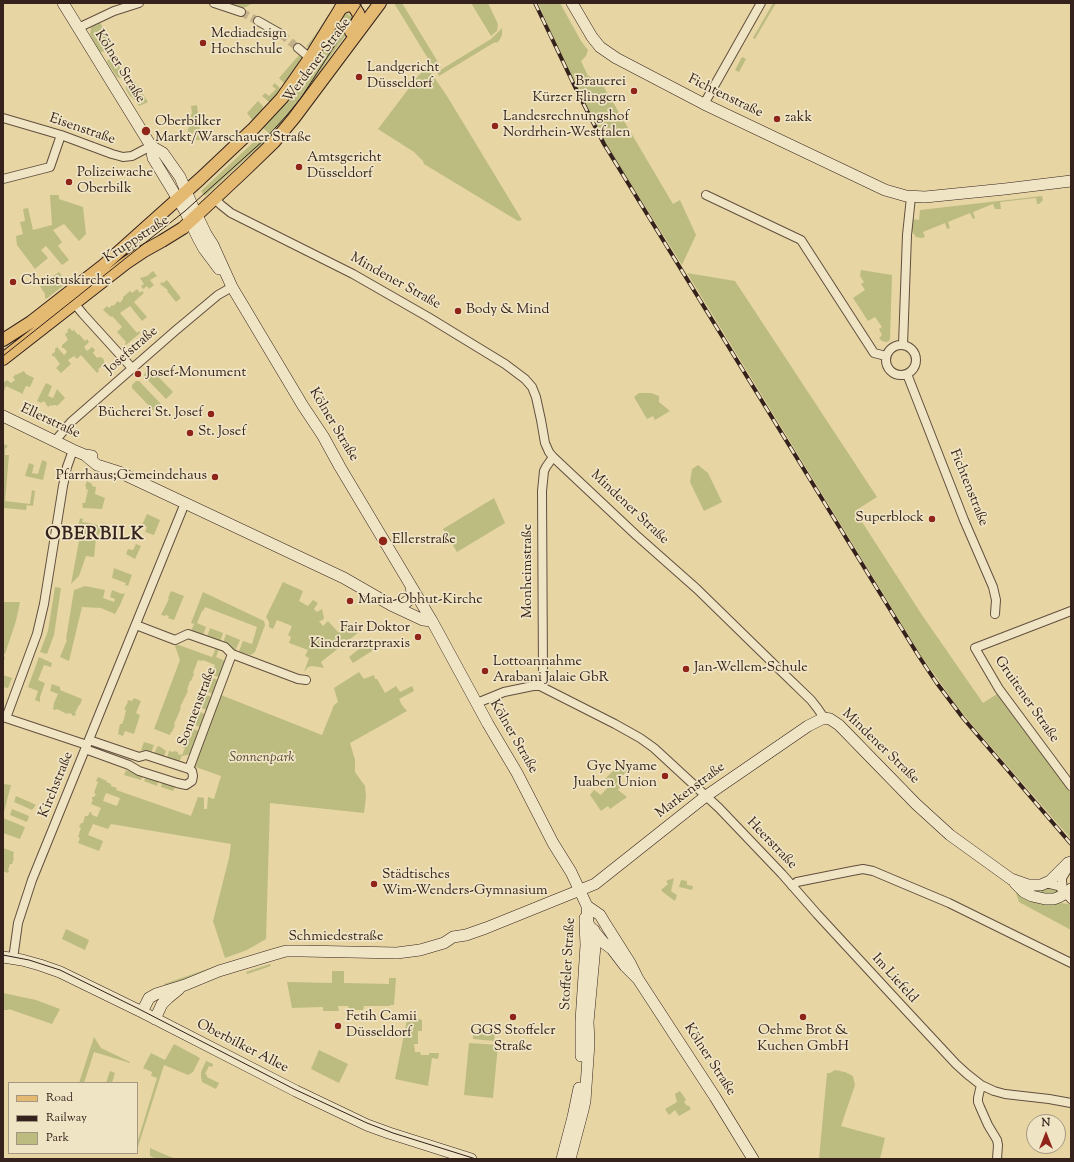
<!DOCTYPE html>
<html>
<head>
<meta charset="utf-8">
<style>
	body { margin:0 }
	#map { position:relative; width:1074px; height:1162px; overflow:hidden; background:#e7d5a4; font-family:"Sorts Mill Goudy",serif }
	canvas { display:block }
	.frame { position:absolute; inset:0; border:4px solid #35221c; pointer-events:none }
	.legend { position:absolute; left:8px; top:1082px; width:130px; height:72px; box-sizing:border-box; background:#efe4c4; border:1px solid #a59681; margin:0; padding:5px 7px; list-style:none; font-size:12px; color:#35221c }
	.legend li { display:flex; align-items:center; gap:8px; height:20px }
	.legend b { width:20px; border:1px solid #a59681 }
	.north { position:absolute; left:1026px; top:1114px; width:40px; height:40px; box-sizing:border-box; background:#efe4c4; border:1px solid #a59681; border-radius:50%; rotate:0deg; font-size:11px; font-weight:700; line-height:16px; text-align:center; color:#35221c }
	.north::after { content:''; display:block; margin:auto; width:14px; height:18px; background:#8f2418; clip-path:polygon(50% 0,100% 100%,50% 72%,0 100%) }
</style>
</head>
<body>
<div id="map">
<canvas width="1074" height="1162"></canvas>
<div class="frame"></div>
<ul class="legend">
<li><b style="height:5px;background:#e4ba72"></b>Road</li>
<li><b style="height:5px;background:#35221c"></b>Railway</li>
<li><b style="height:11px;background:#bcbc81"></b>Park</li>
</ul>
<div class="north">N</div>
</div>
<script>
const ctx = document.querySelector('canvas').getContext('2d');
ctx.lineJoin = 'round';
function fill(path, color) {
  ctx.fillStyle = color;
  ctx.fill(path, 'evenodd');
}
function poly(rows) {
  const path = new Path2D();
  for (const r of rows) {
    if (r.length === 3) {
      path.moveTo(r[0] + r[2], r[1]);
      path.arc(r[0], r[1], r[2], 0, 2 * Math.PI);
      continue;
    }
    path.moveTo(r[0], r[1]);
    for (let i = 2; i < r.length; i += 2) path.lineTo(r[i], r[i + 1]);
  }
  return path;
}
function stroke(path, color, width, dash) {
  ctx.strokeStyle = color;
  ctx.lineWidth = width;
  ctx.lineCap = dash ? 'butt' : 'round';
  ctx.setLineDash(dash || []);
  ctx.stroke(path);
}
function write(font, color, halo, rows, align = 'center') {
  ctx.font = font + ' "Sorts Mill Goudy",serif';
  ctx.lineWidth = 3.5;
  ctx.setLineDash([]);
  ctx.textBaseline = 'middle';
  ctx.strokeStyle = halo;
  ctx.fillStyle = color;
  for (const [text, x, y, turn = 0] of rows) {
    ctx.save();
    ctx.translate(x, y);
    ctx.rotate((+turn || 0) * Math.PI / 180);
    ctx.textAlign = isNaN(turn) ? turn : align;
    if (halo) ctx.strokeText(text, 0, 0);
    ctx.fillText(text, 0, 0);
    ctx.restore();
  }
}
fill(poly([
	[219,3,253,3,240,10],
	[394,3,402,3,441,67,435,70],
	[471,3,488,3,498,24,497,31,491,36],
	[538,3,560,3,581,41,588,50,586,56,581,61,588,76,595,79,598,77,673,204,680,200,696,235,682,265,605,143,568,70],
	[773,3,776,3,755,39,753,38],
	[350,11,347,14,354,18,349,31,326,62,306,93,273,137,263,128,287,101,343,12],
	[328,15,331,17,311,46,306,47,318,31],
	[99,21,114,45,108,50,102,52,99,52,90,34,91,27],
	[502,28,502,35,499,41,496,43,495,42,439,76,437,72,491,39],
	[300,54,302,58,302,62,287,83,284,83,279,78],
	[742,57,746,59,739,72,735,70],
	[112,58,115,59,123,72,123,76,120,78,117,77,107,62,108,60],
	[427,67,447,96,522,220,518,221,424,164,423,161,414,152,378,129,419,75],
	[133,79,148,102,139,106,135,100,130,96,126,89,126,84],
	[275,83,281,89,270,102,269,102,262,96,265,93,269,96,276,89,272,86],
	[258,101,263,106,263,109,253,121,247,113],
	[197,105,201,140,195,140,193,126,194,139,186,137,190,123,191,115,192,113,191,106],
	[259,137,264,142,205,196,201,191],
	[50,195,59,195,59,199,83,207,86,234,79,241,64,224,53,230,62,242,58,246,69,260,62,265,46,246,41,250,48,258,35,269,17,245,16,236,23,234,20,222,25,221,23,209,28,208,33,230,52,225],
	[1042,196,1043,200,1039,204,1037,204,1036,198,1000,202,1001,209,995,209,993,204,973,212,975,218,973,219,970,213,948,222,950,228,947,229,945,223,923,232,925,237,921,238,916,237,911,230,913,219,919,220,920,210],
	[861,270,892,275,890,339,889,341,886,342,882,341,879,338,882,335,879,329,882,327,875,317,868,321,853,298,865,290,861,284,864,282,860,276],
	[153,271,157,276,150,280,154,285,149,289,147,286,143,289,141,286,144,284,140,278,147,276],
	[59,272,67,283,46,299,45,298,45,294,40,286],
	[687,273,735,281,877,497,855,511,922,615,983,703,997,694,1071,793,1071,839,979,733,956,705,920,654],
	[167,280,181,298,176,302,167,291,168,290,160,284,162,282,163,283],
	[137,289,140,293,142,291,144,293,134,302,147,317,142,321,130,306,120,313,137,333,139,331,140,333,126,345,125,344,126,342,117,332,122,327,112,316,111,317,103,310,107,306,109,308,112,305,113,306,118,301,120,303,123,299,123,297,130,291,132,293],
	[70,328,72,331,74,330,78,335,79,334,85,341,87,339,89,342,84,347,87,351,92,347,95,350,93,353,97,358,99,357,103,358,105,364,98,369,99,371,97,373,81,355,77,359,74,356,68,360,71,364,61,373,56,368,60,364,54,356,52,356,52,354,55,352,55,349,57,347,64,355,67,352,64,348,62,348,62,345,68,340,65,334,68,332,67,330],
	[151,369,173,392,166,399,144,376,146,371],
	[24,371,26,374,34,378,30,387,26,386,23,392,23,394,6,386,4,391,3,391,3,383,7,380,11,383,15,380,13,377,16,374,16,375],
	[136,381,139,381,161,404,154,411,132,388,132,385],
	[46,383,52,386,48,396,53,398,57,389,65,398,57,406,56,405,53,405,52,406,50,405,49,407,46,405,46,403,43,401,42,403,37,401],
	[639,393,651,393,659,396,659,402,670,411,655,420,653,416,647,419,634,397],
	[4,444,8,446,5,449,5,455,9,455,5,501,30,504,32,490,35,491,33,506,27,505,26,510,4,508,3,602,20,602,16,621,5,654,4,653,3,656,5,657,4,661,3,661,3,446],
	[42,460,47,462,43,480,25,476,29,463,34,465,32,473,38,474],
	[698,465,708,473,722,502,704,511,690,482,692,469],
	[87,481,92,484,92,486,96,487,95,494,105,498,102,509,83,508,82,503,85,503,88,490,86,489,86,486,85,486],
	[494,498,505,523,457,552,443,529],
	[147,514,160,520,154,535,145,532,147,527,142,525],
	[80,518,83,519,82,522,94,524,103,527,96,539,94,557,86,556,79,576,71,584,79,541,77,541,80,528,78,527],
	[136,544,141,546,135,559,126,554,128,549,133,550],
	[114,568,132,575,128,586,125,585,126,583,112,578],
	[283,582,303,591,299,601,308,606,313,600,318,603,314,609,317,612,322,609,324,618,323,620,319,621,323,626,328,621,338,632,348,623,359,632,321,662,324,668,312,666,308,667,304,672,309,658,305,656,308,650,289,643,291,637,288,635,292,626,277,620,273,629,269,627,269,622,266,617],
	[85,586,105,590,103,598,114,602,115,599,110,597,112,590,122,594,125,593,120,605,115,614,101,608,82,607,69,661,60,657,67,640,66,639,74,590],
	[55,587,61,588,54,635,47,654,40,652,48,631],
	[171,591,184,596,174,620,168,618,169,616,166,615,165,616,161,615,169,599,168,598],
	[203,592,264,621,265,625,255,652,251,655,240,652,239,651,243,641,252,644,257,627,205,607,203,611,202,611,197,623,206,627,203,635,191,631,194,624,191,623,193,618],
	[210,628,223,633,220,642,207,637],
	[226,634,240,640,236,649,236,651,235,652,232,647,223,643],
	[176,644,212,657,216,648,219,649,216,657,225,661,219,677,212,675,215,665,203,660,202,661,198,660,193,673,194,674,191,681,190,681,187,690,188,691,180,707,181,708,174,724,175,725,172,732,171,732,170,735,154,729,180,660,175,646],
	[364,645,368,649,373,645,375,649,353,663,349,657],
	[39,657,52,663,51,667,44,665,38,680,45,683,40,697,40,702,35,700,38,691,28,687],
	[359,672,364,679,374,675,375,679,377,679,385,693,396,686,400,692,412,686,414,691,399,699,402,705,407,711,350,743,355,760,355,772,365,786,366,797,364,813,270,803,266,939,247,950,225,958,213,921,229,858,231,844,111,824,108,829,93,824,88,835,103,841,99,851,78,843,80,838,78,837,81,828,79,827,81,823,83,823,85,816,88,816,90,812,91,812,92,815,97,817,101,808,91,804,93,800,92,799,92,797,94,797,96,794,94,793,98,782,96,781,98,777,107,781,106,782,111,784,111,786,117,788,116,790,191,816,198,797,204,798,204,809,207,809,208,797,214,799,221,776,193,766,221,695,322,735,334,705,338,702,334,688],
	[106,793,120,798,117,806,103,801],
	[3,675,12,678,8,688,3,687],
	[211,677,220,681,215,695,205,691],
	[52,684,60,687,60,690,82,699,80,705,79,705,75,713,76,714,76,715,72,716,72,714,68,713,67,714,57,709,55,710,53,709,54,703,58,694,50,691],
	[204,694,214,698,209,711,199,707],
	[134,698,141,701,136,713,140,715,134,734,125,731,123,736,118,734,120,724,122,724,124,719,126,710,124,709,128,702,127,702,128,700,132,701],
	[198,711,207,715,202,728,193,724],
	[191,728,201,732,192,754,182,756,179,762,167,758,169,751,173,752,174,751,178,752,178,754,182,755,185,748,182,747,184,740,186,740],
	[144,742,154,745,151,753,141,750],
	[159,746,166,751,164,757,154,754,157,747],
	[622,762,632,766,631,768,629,768,616,784,620,787,618,790,627,797,610,809,608,806,601,811,590,795,594,790,601,795,609,786,603,781],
	[126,770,143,776,141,780,124,775],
	[146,777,158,781,157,786,144,781],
	[162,782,175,787,173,791,161,787],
	[3,784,11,785,3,816],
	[16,796,32,803,36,805,32,810,14,802],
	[12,809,29,816,27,822,10,815],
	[3,818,25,827,20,839,3,833],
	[3,848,14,852,13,857,14,858,12,864,10,864,8,870,9,871,8,873,3,871],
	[674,878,671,891,677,895,675,901,664,893,661,890,668,884,666,881],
	[681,880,687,881,687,885,693,886,692,890,679,887],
	[1050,888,1055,889,1059,892,1051,895,1031,891],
	[1016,893,1032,901,1046,905,1060,903,1069,904,1071,906,1071,930,1019,902],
	[66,929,89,940,85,950,62,939],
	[270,964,271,966,247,974,246,972],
	[219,965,220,965,221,966,165,986,164,984],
	[332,971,344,971,344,983,389,984,389,978,396,978,394,1005,390,1005,390,1006,364,1006,363,1010,349,1010,348,1006,338,1006,339,1011,323,1011,323,1007,292,1008,287,982,332,983],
	[3,993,36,1000,60,1009,52,1024,9,1009,8,1010,3,1010],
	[408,1015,422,1020,422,1031,418,1031,418,1044,414,1044,415,1052,420,1052,421,1055,429,1055,429,1053,439,1053,438,1059,432,1058,428,1086,395,1079],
	[473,1032,495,1033,494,1041,473,1039],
	[94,1037,101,1048,130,1062,130,1063,94,1052,84,1083,79,1083],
	[469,1043,498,1045,493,1098,464,1095],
	[174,1044,200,1058,193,1072,188,1075,164,1065,137,1150,137,1143,157,1078,151,1076,152,1072,143,1068,151,1053,165,1060],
	[319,1050,348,1064,339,1083,311,1069],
	[206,1061,213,1064,212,1067,209,1066,205,1074,207,1075,207,1077,219,1083,216,1089,202,1082,201,1077,201,1072],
	[835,1070,845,1072,853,1076,855,1085,841,1126,885,1138,880,1159,819,1159,827,1073,830,1073],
	[110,1071,115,1073,112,1083,106,1083],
	[680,1091,686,1100,684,1102,687,1106,688,1105,691,1109,679,1116,675,1110,669,1115,665,1109,677,1102,675,1094],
	[150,1148,168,1156,177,1159,157,1159,150,1156]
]), '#bcbc81');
stroke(poly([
	[241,12,258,21],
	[281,34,298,48]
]), '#c3b189', 8, [8, 4]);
const street = poly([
	[214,3,241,12],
	[258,21,281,34],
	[78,28,114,11,139,3],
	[298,48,310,58],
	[704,104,761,3],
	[3,118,61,135,112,154,123,157,132,156,151,146],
	[3,179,50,167,61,135],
	[706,195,801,240,874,353,886,356],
	[215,199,221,205,231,213,353,274,428,317,505,364,525,379,532,387,536,397,541,420,545,443,549,452,553,457,636,535,697,589,783,673,811,700,818,709,824,718],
	[74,303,83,314,132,368],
	[901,360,15],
	[903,345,907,235,911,197],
	[907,374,964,520,993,587,996,600,995,614],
	[55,441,71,422,175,331,218,295,232,287],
	[1071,611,975,648,999,689,1071,786],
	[136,625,175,640,188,634,225,647,232,654,253,662,298,679,306,680],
	[540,686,543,675,542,491,544,471,546,467,553,457],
	[477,703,504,692,533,686,540,686,615,724,640,738,654,748,719,808,782,874,817,914,902,1006,956,1064,967,1074,981,1085,994,1091,1005,1094,1049,1099,1071,1103],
	[3,717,87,745],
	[6,718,37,634,44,604,63,486,67,467,73,450],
	[85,749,129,765,139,771,177,783,186,785,192,781,193,776,192,771,189,769,146,755,139,757,89,740],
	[189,769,232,654],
	[1044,884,1050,884,1058,886,1063,890,1071,899],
	[792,886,797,882,852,871,863,869,873,871,949,903,1071,963],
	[1063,890,1062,881,1062,878,1068,868],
	[13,959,18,923,32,880,185,503],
	[981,1085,978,1098,978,1102,980,1107,988,1125,997,1140,998,1145,997,1159]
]);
const secondary = poly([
	[63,3,151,146,153,158,185,211,198,238,204,249,219,269],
	[572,3,592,37,600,47,616,58,704,104,885,190,906,196,925,197,1005,189,1071,181],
	[151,146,163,153,180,177,192,205,206,234,213,245,232,287,303,406,323,436,340,467,432,621,488,724,517,773,553,843,571,872,587,906,588,924,604,943,612,949,625,966,638,979],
	[3,416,73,450,85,455,92,456],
	[85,455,97,465,119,472,344,578,391,605,423,620,432,621],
	[393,605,404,604,409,600,412,592,411,586],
	[1015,883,1024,892,1032,896,1045,899,1054,899,1059,897,1066,893,1071,889],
	[587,906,600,915,606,925,630,963,638,979,715,1097,753,1159],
	[3,957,22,960,40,965,60,972,142,1012,296,1091,367,1125,389,1133,471,1159],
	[142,1012,149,998,156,994,185,985,219,971,272,955,286,951,302,951,397,953,420,950,444,943,453,937,466,935,486,928,595,884,706,796,808,726,824,718,830,719,839,725,916,804,950,835,1011,879,1028,885,1041,885,1050,881,1068,863,1071,862],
	[155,1019,162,1004,168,998,179,989],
	[581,1056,581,1021,586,945,585,924,585,918],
	[562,1159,573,1117,579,1088],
	[570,1159,583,1110,585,1101,589,1043,588,1022,595,946,594,930]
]);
const primary = poly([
	[340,9,345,6,351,5,354,7,358,13,359,16,358,21,351,32],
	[3,340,31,322,104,265,200,179,254,128,282,98,310,58,344,3],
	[3,359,126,263,144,251,162,241,183,228,245,170,274,142,294,118,380,3]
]);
stroke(street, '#624f3e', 10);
stroke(secondary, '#35221c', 12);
stroke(primary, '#35221c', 14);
stroke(street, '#efe4c4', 8);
stroke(secondary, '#efe4c4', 11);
stroke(primary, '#e4ba72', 12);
stroke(poly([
	[3,356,185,211,265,139,287,115,301,98,362,3],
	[3,955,29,960,60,970,137,1008,294,1089,367,1123,393,1133,476,1159]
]), '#35221c', 1);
const rail = poly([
	[535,3,576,89,604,144,918,655,936,682,963,718,1071,844]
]);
stroke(rail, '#35221c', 4);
stroke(rail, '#efe4c4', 2.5, [8]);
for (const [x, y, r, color] of [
	[203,43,4,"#8f2418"],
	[359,77,4,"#8f2418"],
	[634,91,4,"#8f2418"],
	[777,119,4,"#8f2418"],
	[495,126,4,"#8f2418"],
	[146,131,5,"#8f2418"],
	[299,167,4,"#8f2418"],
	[69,182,4,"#8f2418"],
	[13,282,4,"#8f2418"],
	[458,311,4,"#8f2418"],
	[138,374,4,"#8f2418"],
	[211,414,4,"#8f2418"],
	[190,433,4,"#8f2418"],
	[215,477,4,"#8f2418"],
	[932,519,4,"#8f2418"],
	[383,541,5,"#8f2418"],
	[350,601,4,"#8f2418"],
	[418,637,4,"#8f2418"],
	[686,669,4,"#8f2418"],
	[485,671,4,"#8f2418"],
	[665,776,4,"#8f2418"],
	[374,884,4,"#8f2418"],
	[513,1017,4,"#8f2418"],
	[803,1017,4,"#8f2418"],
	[338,1026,4,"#8f2418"]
]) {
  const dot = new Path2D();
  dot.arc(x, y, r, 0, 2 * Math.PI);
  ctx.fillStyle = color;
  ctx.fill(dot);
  stroke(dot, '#efe4c4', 1.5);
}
write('14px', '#35221c', '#efe4c4', [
	["Mediadesign",211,35],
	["Hochschule",211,51],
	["Landgericht",367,69],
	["Düsseldorf",367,85],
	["Brauerei",626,83,"right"],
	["Kürzer Flingern",626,99,"right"],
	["Landesrechnungshof",503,118],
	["Nordrhein-Westfalen",503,134],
	["zakk",785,119],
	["Oberbilker",155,123],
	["Markt/Warschauer Straße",155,139],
	["Amtsgericht",307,159],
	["Düsseldorf",307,175],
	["Polizeiwache",77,174],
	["Oberbilk",77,190],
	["Christuskirche",21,282],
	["Body & Mind",466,311],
	["Josef-Monument",146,374],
	["Bücherei St. Josef",203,414,"right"],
	["St. Josef",198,433],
	["Pfarrhaus;Gemeindehaus",207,477,"right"],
	["Superblock",924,519,"right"],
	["Ellerstraße",392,541],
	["Maria-Obhut-Kirche",358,601],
	["Fair Doktor",410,629,"right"],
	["Kinderarztpraxis",410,645,"right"],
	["Lottoannahme",493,663],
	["Arabani Jalaie GbR",493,679],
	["Jan-Wellem-Schule",694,669],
	["Gye Nyame",657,768,"right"],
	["Juaben Union",657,784,"right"],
	["Städtisches",382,876],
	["Wim-Wenders-Gymnasium",382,892],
	["Fetih Camii",346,1018],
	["Düsseldorf",346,1034],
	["GGS Stoffeler",513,1032,"center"],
	["Straße",513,1048,"center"],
	["Oehme Brot &",803,1032,"center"],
	["Kuchen GmbH",803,1048,"center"]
], 'left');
write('14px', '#35221c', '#efe4c4', [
	["Werdener Straße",318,61,-53],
	["Kölner Straße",119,67,58],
	["Fichtenstraße",725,97,26],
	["Eisenstraße",82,130,19],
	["Kruppstraße",137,240,-33],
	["Mindener Straße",395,282,29],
	["Josefstraße",132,351,-41],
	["Ellerstraße",50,422,25],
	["Kölner Straße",333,425,59],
	["Fichtenstraße",968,488,68],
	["Mindener Straße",629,508,43],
	["Monheimstraße",529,571,-90],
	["Gruitener Straße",1026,700,55],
	["Sonnenstraße",198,707,-69],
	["Kölner Straße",513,737,60],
	["Mindener Straße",880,747,44],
	["Kirchstraße",57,785,-68],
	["Markenstraße",691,791,-37],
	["Heerstraße",771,844,46],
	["Schmiedestraße",336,938],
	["Stoffeler Straße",569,964,-87],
	["Im Liefeld",894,979,48],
	["Oberbilker Allee",242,1047,27],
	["Kölner Straße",709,1060,57]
]);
write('italic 14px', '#574835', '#efe4c4', [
	["Sonnenpark",262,759]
]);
ctx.letterSpacing = '1px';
write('bold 18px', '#35221c', '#efe4c4', [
	["OBERBILK",95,536]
]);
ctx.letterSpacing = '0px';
</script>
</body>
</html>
